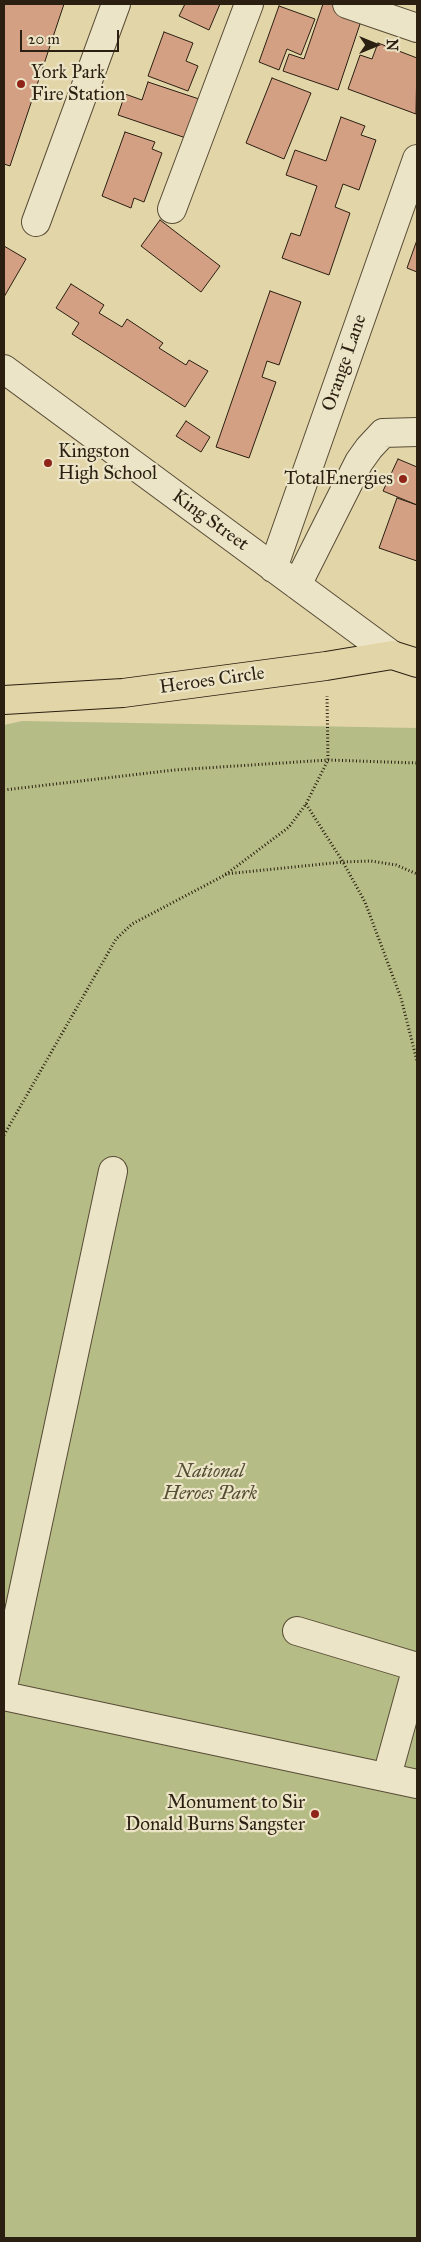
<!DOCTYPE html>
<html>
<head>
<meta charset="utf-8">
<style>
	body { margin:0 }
	#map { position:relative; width:421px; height:2242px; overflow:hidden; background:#e2d5a8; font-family:"IM FELL Great Primer",serif }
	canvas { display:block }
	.frame { position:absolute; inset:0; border:5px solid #2a1f11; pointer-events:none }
	.north { position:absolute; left:351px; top:20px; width:50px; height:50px; -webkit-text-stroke:4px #ece4c6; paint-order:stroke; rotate:90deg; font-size:14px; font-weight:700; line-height:20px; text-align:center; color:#2a1f11 }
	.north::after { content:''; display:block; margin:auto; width:18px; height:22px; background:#2a1f11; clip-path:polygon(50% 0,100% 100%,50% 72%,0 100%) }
	.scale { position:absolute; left:20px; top:30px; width:99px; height:22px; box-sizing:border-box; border:2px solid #2a1f11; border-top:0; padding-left:6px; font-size:15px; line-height:18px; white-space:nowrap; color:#2a1f11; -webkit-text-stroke:4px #ece4c6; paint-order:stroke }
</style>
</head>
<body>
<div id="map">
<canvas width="421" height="2242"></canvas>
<div class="frame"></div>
<div class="north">N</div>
<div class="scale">20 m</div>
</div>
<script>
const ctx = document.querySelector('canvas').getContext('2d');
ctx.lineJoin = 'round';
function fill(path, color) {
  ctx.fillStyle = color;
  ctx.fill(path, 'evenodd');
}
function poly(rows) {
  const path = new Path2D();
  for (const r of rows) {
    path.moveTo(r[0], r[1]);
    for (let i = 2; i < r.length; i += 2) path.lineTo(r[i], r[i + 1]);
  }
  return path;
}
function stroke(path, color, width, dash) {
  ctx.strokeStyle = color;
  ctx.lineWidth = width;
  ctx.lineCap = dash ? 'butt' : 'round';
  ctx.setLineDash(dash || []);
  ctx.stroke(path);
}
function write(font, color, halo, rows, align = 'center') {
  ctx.font = font + ' "IM FELL Great Primer",serif';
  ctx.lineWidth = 4.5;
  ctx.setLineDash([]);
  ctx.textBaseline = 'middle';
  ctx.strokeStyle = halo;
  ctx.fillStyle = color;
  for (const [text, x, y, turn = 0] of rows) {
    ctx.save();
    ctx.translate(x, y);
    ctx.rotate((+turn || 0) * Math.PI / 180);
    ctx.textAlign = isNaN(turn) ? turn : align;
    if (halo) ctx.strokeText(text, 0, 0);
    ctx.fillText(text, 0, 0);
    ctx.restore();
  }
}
fill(poly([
	[22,721,417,728,417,2238,4,2238,4,725]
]), '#b6bc85');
const building = poly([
	[4,4,64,4,10,166,4,164,4,4],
	[185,4,220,4,209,30,179,16,185,4],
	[323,4,340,4,364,12,338,90,283,71,289,54,304,59,323,4],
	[279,6,315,19,301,55,287,49,279,70,259,62,279,6],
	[164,32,193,43,186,61,198,66,188,91,148,76,164,32],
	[378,43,417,58,416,114,348,89,360,55,372,59,378,43],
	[272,78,311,93,284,159,246,143,272,78],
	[148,82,199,99,186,138,118,115,125,94,142,100,148,82],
	[341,117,365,126,361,135,376,140,359,190,343,184,335,207,350,213,329,275,282,258,291,233,300,236,317,186,286,175,295,150,326,161,341,117],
	[125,132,155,142,152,149,162,153,144,202,134,198,131,208,102,196,125,132],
	[160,220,220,266,201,292,141,246,160,220],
	[417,240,417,272,407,268,417,240],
	[4,246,26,259,4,297,4,246],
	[71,284,104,305,99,313,122,327,127,319,163,343,159,348,186,365,189,360,208,371,185,407,72,334,79,323,56,308,71,284],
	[270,291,301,302,279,365,267,361,262,377,276,382,249,458,216,447,270,291],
	[186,421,210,437,201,452,176,436,186,421],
	[398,459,417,467,417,505,383,491,398,459],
	[397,498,417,505,417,561,379,548,397,498]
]);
fill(building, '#d4a084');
stroke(building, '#2a1f11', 1);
const minor = poly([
	[347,4,417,28],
	[172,209,249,4],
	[36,222,116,4],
	[4,369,392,655],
	[273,568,417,159],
	[297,585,359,462,369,448,383,433,417,432],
	[297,1631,417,1667],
	[4,1682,113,1171],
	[4,1696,417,1784],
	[387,1776,417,1667]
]);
const major = poly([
	[4,700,123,693,326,666,392,655,417,663]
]);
stroke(minor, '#584c37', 30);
stroke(major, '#2a1f11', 30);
stroke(poly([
	[4,790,174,770,328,760,417,763],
	[306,804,343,862,365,902,401,998,417,1061],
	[225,874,343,862,371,861,396,865,417,874],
	[4,1135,116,939,132,924,225,875,289,827,306,804,328,760,327,696]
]), '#2a1f11', 3, [1, 2.5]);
stroke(minor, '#ece4c6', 28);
stroke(major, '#e2d5a8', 28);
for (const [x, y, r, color] of [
	[21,84,5,"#8f2418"],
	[48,463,5,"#8f2418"],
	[403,479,5,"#8f2418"],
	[315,1814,5,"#8f2418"]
]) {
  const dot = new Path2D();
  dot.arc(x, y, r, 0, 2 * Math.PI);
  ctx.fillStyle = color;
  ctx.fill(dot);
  stroke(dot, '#ece4c6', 2);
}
write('19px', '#2a1f11', '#ece4c6', [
	["York Park",31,73],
	["Fire Station",31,95],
	["Kingston",58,452],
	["High School",58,474],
	["TotalEnergies",393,479,"right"],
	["Monument to Sir",305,1803,"right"],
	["Donald Burns Sangster",305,1825,"right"]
], 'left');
write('19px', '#2a1f11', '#ece4c6', [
	["Orange Lane",345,363,-71],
	["King Street",210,521,36],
	["Heroes Circle",212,681,-8]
]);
write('italic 19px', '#544e34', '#ece4c6', [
	["National",210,1472],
	["Heroes Park",210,1494]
]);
</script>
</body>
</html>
